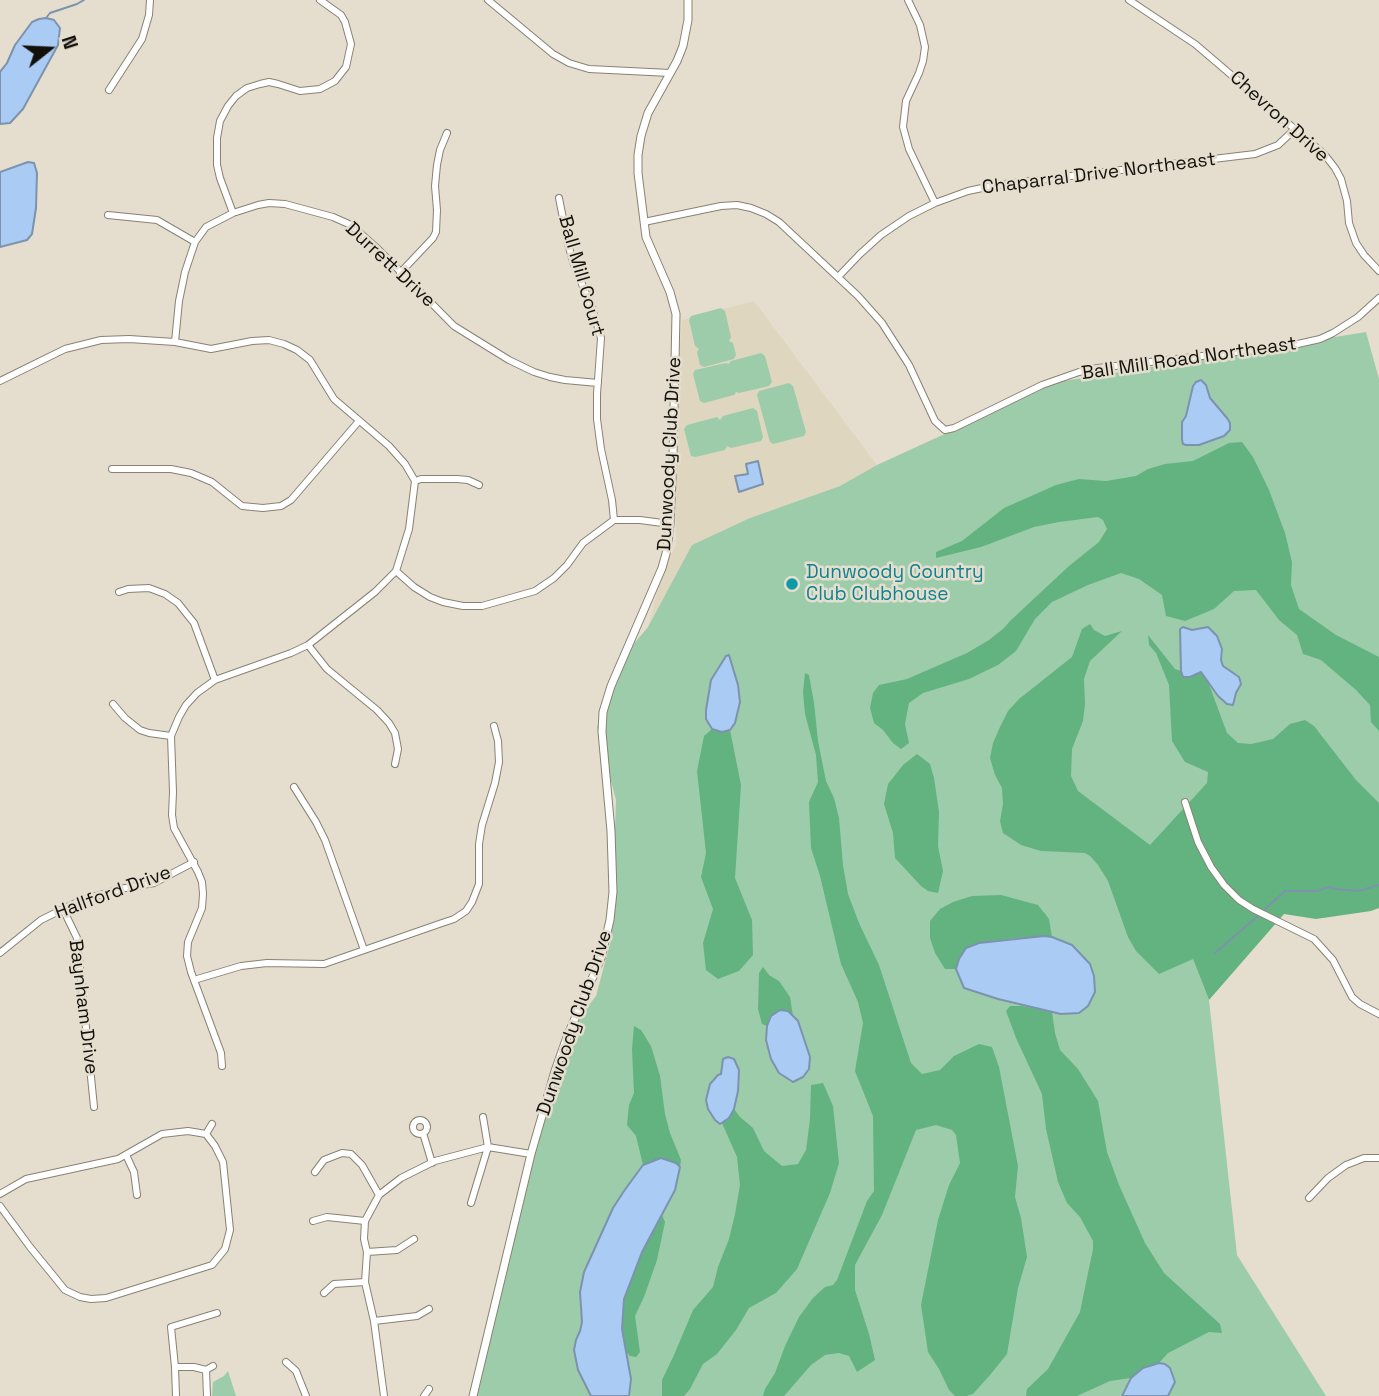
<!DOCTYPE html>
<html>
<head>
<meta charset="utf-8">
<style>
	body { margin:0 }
	#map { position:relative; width:1379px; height:1396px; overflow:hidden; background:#e5decf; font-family:"Space Grotesk",sans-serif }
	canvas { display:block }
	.north { position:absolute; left:14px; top:14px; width:70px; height:70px; -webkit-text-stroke:5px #e5decf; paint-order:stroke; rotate:72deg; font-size:19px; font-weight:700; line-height:28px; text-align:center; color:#12100b }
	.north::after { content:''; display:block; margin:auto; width:24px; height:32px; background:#12100b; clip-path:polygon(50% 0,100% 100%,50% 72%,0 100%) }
</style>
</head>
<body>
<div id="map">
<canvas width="1379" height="1396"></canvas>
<div class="north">N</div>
</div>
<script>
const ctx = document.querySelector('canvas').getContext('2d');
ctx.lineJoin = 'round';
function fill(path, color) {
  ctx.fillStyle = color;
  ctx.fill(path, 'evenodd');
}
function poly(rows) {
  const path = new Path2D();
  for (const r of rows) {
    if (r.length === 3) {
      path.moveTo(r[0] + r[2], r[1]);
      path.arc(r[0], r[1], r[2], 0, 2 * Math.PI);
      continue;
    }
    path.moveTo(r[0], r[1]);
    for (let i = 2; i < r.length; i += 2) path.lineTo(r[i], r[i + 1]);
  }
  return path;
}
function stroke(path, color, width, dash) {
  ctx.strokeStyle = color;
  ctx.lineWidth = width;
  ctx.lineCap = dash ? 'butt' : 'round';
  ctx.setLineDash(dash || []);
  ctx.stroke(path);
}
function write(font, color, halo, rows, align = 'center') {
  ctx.font = font + ' "Space Grotesk",sans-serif';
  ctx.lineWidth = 5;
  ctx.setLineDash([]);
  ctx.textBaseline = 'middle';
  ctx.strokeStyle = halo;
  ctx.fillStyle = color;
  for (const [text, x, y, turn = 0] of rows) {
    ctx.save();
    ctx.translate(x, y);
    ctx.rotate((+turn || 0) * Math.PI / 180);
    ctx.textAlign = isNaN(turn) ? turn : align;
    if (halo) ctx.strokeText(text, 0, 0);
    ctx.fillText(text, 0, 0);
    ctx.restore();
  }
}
fill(poly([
	[754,301,877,465,840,486,750,518,648,627,660,581,676,544,674,410,682,320]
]), '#dfd6bf');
fill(poly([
	[721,308,725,311,731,337,729,341,733,343,736,355,734,359,704,367,700,365,697,352,699,349,695,346,689,320,691,316],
	[1366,332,1379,379,1379,872,1149,845,1209,1000,1237,1255,1326,1396,474,1396,499,1292,524,1200,527,1167,547,1114,567,1033,596,996,611,940,616,800,597,727,621,659,648,627,692,545,750,518,840,486,877,465,1058,382],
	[761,353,765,356,772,382,769,386,739,393,736,392,734,395,704,403,700,401,693,374,695,370,726,363,729,364,731,361],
	[789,383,793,386,806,432,804,436,773,444,770,442,757,395,759,391],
	[753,408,757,411,763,437,761,441,731,448,727,446,725,450,695,457,691,456,684,429,687,425,717,417,720,420,723,416],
	[228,1371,236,1396,212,1396,213,1382,224,1376]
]), '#9dccab');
fill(poly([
	[1242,442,1253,457,1269,490,1285,533,1292,562,1291,585,1299,609,1336,635,1379,657,1379,731,1371,722,1370,705,1356,690,1321,660,1303,654,1297,635,1279,620,1256,590,1234,591,1214,609,1185,621,1166,616,1162,595,1139,579,1121,573,1088,585,1052,602,1035,619,1016,651,998,665,969,679,923,693,909,703,905,724,909,743,901,749,893,743,883,730,874,723,870,708,873,693,879,685,907,679,967,653,989,640,1003,629,1010,621,1069,566,1099,542,1107,529,1103,520,1098,517,1059,522,1034,527,981,547,936,558,936,552,962,541,1004,508,1056,485,1079,479,1106,481,1136,476,1148,469,1165,464,1193,461,1229,443],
	[1090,624,1094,630,1105,636,1122,631,1090,661,1084,679,1085,704,1083,721,1072,749,1071,776,1078,791,1150,845,1207,783,1208,772,1185,762,1172,741,1169,685,1156,653,1149,645,1148,635,1175,669,1181,671,1183,677,1190,677,1201,672,1207,679,1227,733,1238,743,1251,744,1273,739,1290,724,1305,720,1314,726,1356,780,1379,803,1379,908,1371,911,1316,919,1284,914,1209,1000,1193,959,1159,974,1136,951,1128,937,1108,881,1098,865,1090,856,1085,853,1041,851,1021,845,1003,833,1000,821,1003,804,1002,788,995,775,990,758,993,743,1000,727,1008,711,1019,699,1072,657,1082,629],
	[805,673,809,675,814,703,818,741,826,781,834,798,839,818,843,865,848,894,859,923,879,965,911,1063,922,1074,940,1070,954,1056,979,1044,992,1047,999,1067,1018,1166,1015,1197,1021,1218,1027,1257,1018,1288,1007,1354,990,1375,973,1394,967,1396,955,1396,949,1390,939,1369,928,1352,921,1305,938,1220,949,1185,960,1163,956,1135,952,1130,936,1125,916,1130,882,1215,855,1265,855,1290,869,1334,875,1360,857,1372,849,1356,839,1353,825,1355,811,1365,784,1396,763,1396,765,1389,775,1373,785,1346,799,1317,813,1298,825,1287,833,1285,837,1280,867,1201,874,1191,873,1116,855,1071,863,1023,858,1002,841,964,820,876,811,848,809,802,818,782,816,755,805,714,803,692],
	[712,729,722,732,730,730,741,785,735,878,752,920,753,955,739,971,718,979,706,970,703,943,713,909,701,877,706,853,697,771,704,736],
	[917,754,930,764,934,778,939,812,938,846,943,871,938,893,928,891,921,886,895,858,893,833,884,804,888,784,903,765],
	[1001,895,1038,905,1049,919,1052,937,1016,938,979,943,966,948,959,959,956,969,945,969,935,953,930,938,930,921,940,909,953,902,972,896],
	[763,967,769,975,779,981,790,997,793,1016,788,1011,771,1016,767,1026,762,1024,758,1009,759,973],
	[1010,1006,1022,1006,1052,1012,1055,1033,1060,1050,1078,1069,1098,1101,1107,1152,1119,1185,1145,1243,1164,1273,1220,1324,1222,1333,1209,1332,1168,1353,1159,1363,1143,1368,1131,1378,1110,1381,1077,1396,1026,1396,1027,1389,1048,1369,1080,1312,1093,1249,1093,1241,1080,1217,1067,1203,1058,1182,1046,1129,1042,1094,1016,1038,1006,1011],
	[634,1026,641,1030,651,1046,660,1076,665,1114,670,1133,681,1160,680,1167,676,1163,661,1158,643,1165,636,1136,627,1125,629,1105,634,1093,632,1049],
	[823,1083,833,1106,839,1163,830,1193,797,1269,776,1293,749,1308,736,1330,717,1354,703,1364,690,1389,684,1396,662,1396,662,1380,674,1355,693,1310,713,1287,718,1267,729,1239,735,1214,740,1185,737,1157,722,1123,729,1118,734,1109,740,1117,753,1128,764,1151,782,1166,798,1164,806,1150,810,1119,811,1085],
	[662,1215,665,1222,657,1260,644,1297,635,1316,640,1352,636,1357,630,1356,626,1352,622,1329,624,1299,642,1252]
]), '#62b37f');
const water = poly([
	[46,18,54,20,60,28,58,45,23,109,10,123,0,124,0,72,7,63,15,45,32,22,39,19,46,18],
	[28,162,34,163,37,173,36,208,32,234,27,240,0,247,0,172,28,162],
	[1201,380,1206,385,1210,398,1227,418,1230,423,1230,430,1224,436,1199,445,1186,445,1183,444,1182,440,1182,422,1186,416,1193,386,1196,382,1201,380],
	[758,461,763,484,739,492,735,476,748,474,746,464,758,461],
	[1183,627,1192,630,1208,627,1217,636,1222,649,1221,660,1223,666,1239,677,1241,684,1236,693,1233,705,1227,704,1218,696,1201,672,1190,677,1183,677,1181,671,1180,629,1183,627],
	[729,655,738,685,740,702,735,723,730,730,722,732,712,729,706,719,706,710,711,680,726,656,729,655],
	[1044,936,1052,937,1072,945,1090,964,1094,976,1095,992,1088,1006,1079,1013,1061,1014,998,999,964,988,956,969,959,959,966,948,979,943,1044,936],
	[780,1010,788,1011,798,1021,810,1057,809,1069,803,1077,793,1082,779,1073,771,1059,766,1040,767,1026,771,1016,780,1010],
	[728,1057,734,1059,739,1070,738,1091,734,1109,729,1118,720,1124,715,1120,708,1109,706,1100,710,1084,718,1075,721,1074,723,1059,728,1057],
	[661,1158,676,1163,680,1167,675,1190,642,1252,624,1299,622,1329,631,1379,629,1396,591,1396,578,1370,574,1350,576,1340,580,1331,582,1322,580,1292,584,1272,613,1208,624,1191,643,1165,661,1158],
	[1159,1363,1165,1364,1170,1368,1175,1382,1168,1396,1122,1396,1131,1378,1143,1368,1159,1363]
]);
fill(water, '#aacbf4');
stroke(water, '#7c93ae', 2);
stroke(poly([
	[46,18,50,13,77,4,84,0],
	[1263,911,1285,891,1317,891,1329,887,1335,889,1359,891,1379,885],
	[1215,953,1259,915]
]), '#7c93ae', 2);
const minor = poly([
	[488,0,553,54,569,63,589,69,670,73],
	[908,0,920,25,925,47,923,61,919,73,906,101,903,127,909,149,935,203],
	[1129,0,1195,44,1324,154,1335,168,1341,179,1347,201,1349,223,1356,243,1364,255,1379,271],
	[109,90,142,39,149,15,150,0],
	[559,198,568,244,574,265,592,308,601,338,597,394,597,419,601,449,612,500,614,520],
	[233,213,220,178,217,165,217,138,220,121,228,106,236,96,247,88,260,84,269,82,278,84,300,91,320,89,335,81,346,67,351,44,345,22,341,15,320,0],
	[108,215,157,220,195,242],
	[644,222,721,206,737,205,751,208,766,214,779,222,858,296,882,323,909,365,935,421,945,430,954,428,1042,385,1079,372,1098,368,1289,346,1320,339,1333,333,1358,317,1379,298],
	[400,273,433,238,436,232,437,210,435,186,437,165,440,150,447,133],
	[838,277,860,254,881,235,909,216,935,203,968,191,996,185,1255,154,1278,145,1295,129],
	[175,342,179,301,185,272,195,242,206,227,233,213,258,205,269,203,285,204,333,217,351,225,378,249,454,326,509,360,534,372,550,377,565,380,598,383],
	[0,381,65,349,101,340,129,339,175,342,211,349,252,341,269,340,284,344,297,350,310,360,334,399,389,446,405,464,415,481,409,529,396,571,375,592,308,645,291,653,215,680,197,693,186,705,179,717,171,736,173,792,172,815,174,828,198,872,202,882,203,894,202,908,188,942,187,956,191,972,221,1053,222,1066],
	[112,469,171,469,191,473,212,482,242,506,263,508,281,506,291,500,359,421],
	[415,481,421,479,457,479,468,480,479,485],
	[396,571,414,587,430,597,443,602,463,606,482,606,535,591,554,578,567,565,583,543,614,520,640,520,670,524],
	[119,592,128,589,149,588,165,594,178,603,194,623,215,680],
	[308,645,327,669,377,710,389,723,395,733,398,749,395,764],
	[113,704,125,718,140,730,149,733,171,736],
	[294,787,316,822,325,840,364,950],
	[1185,802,1198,842,1211,867,1224,885,1239,900,1253,909,1314,939,1333,960,1352,997,1360,1004,1379,1014],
	[63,909,77,938,94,1107],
	[0,953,41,920,63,909,82,900,120,889,154,883,194,862],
	[194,980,241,966,267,963,324,964,442,923,454,919,466,911,472,902,479,884,479,844,482,825,495,783,499,762,498,741,494,726],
	[420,1127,7],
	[423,1133,432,1163],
	[206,1134,212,1124],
	[126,1155,134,1172,137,1195],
	[315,1172,324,1160,342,1153,351,1154,362,1165,379,1195],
	[0,1194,26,1179,118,1159,162,1134,188,1131,206,1134,215,1146,223,1162,230,1230,225,1249,212,1265,106,1298,91,1299,80,1297,65,1290,30,1247,0,1206],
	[1309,1198,1328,1178,1346,1165,1364,1158,1379,1158],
	[471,1203,488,1147,483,1117],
	[313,1221,327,1217,365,1221],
	[367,1252,397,1250,414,1239],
	[324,1293,334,1284,365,1282],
	[374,1321,417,1316,429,1309],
	[286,1362,296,1371,306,1396],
	[213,1366,206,1370,194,1367,175,1367,171,1327,217,1313],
	[175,1367,176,1396],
	[206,1370,207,1396],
	[384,1396,374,1321,365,1282,367,1252,364,1239,365,1221,379,1195,401,1178,435,1161,488,1147,531,1154],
	[424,1396,429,1389]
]);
const tertiary = poly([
	[473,1396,531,1154,555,1071,567,1037,601,958,610,920,613,892,611,831,602,732,603,712,611,686,662,568,667,550,670,524,673,456,676,314,670,292,646,237,638,173,638,155,641,136,648,113,677,61,683,46,688,20,688,0]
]);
stroke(minor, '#888274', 8);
stroke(tertiary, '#888274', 9);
stroke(minor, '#fff', 6);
stroke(tertiary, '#fff', 7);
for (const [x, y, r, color] of [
	[792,584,7,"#0f9aa8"]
]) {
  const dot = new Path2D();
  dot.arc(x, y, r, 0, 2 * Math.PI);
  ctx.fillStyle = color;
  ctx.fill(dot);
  stroke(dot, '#e5decf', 2.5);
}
write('19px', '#12100b', '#e5decf', [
	["Chevron Drive",1279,117,42],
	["Chaparral Drive Northeast",1099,174,-7],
	["Durrett Drive",390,265,43],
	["Ball Mill Court",581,276,74],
	["Ball Mill Road Northeast",1189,359,-8],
	["Dunwoody Club Drive",670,454,-87],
	["Hallford Drive",113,893,-20],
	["Baynham Drive",83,1007,83],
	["Dunwoody Club Drive",575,1023,-71]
]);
write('19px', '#0d838f', '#e5decf', [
	["Dunwoody Country",806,573],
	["Club Clubhouse",806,595]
], 'left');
</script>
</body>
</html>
